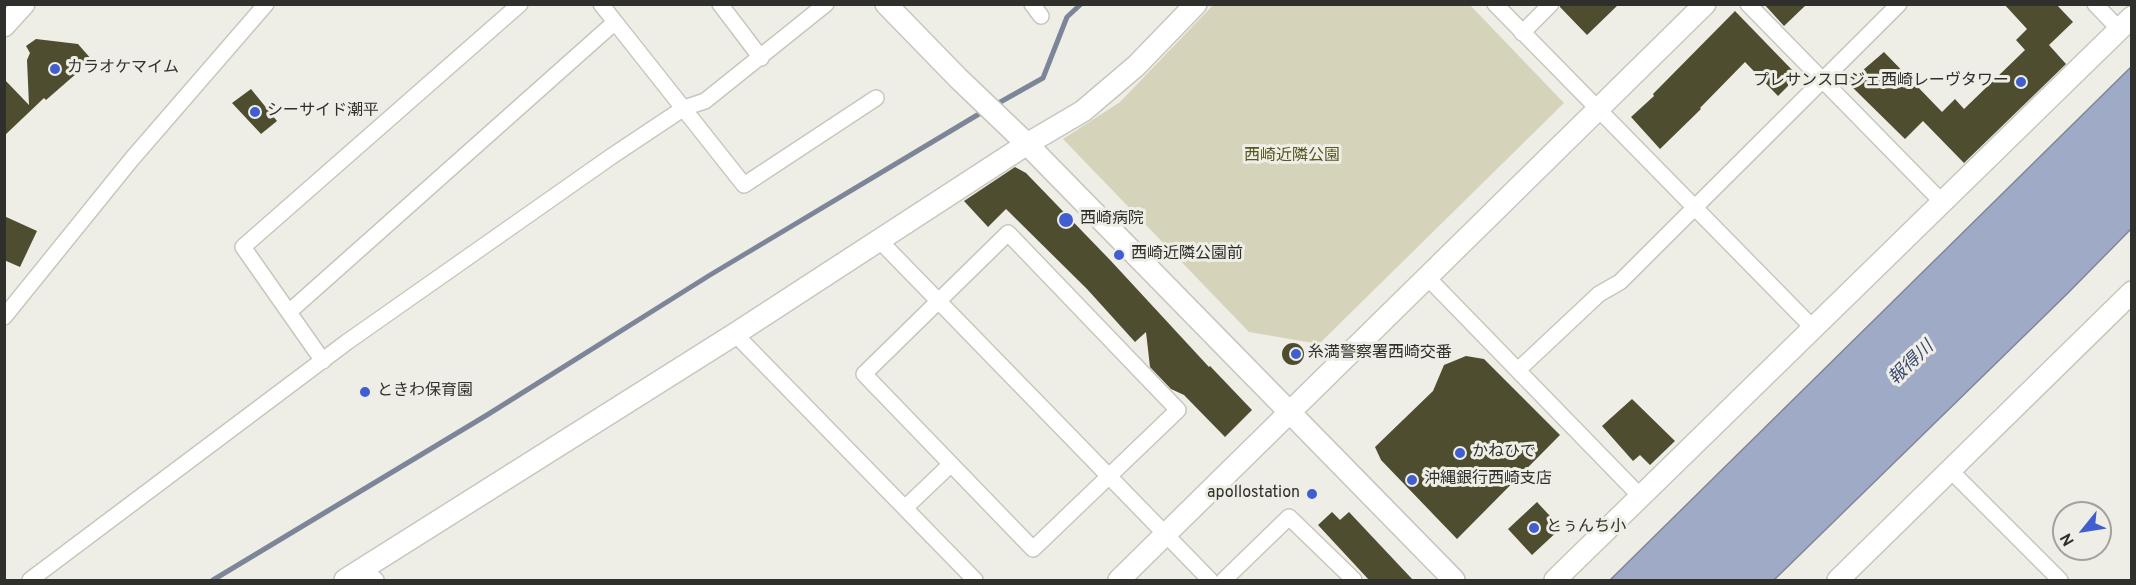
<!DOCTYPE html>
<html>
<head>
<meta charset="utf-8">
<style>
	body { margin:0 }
	#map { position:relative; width:2136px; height:585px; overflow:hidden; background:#eeeee6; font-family:Overpass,sans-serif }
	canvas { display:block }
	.frame { position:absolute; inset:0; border:6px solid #2f2f2c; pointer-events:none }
	.north { position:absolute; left:2052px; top:501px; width:60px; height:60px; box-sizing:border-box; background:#eeeee6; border:2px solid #a2a29c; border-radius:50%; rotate:240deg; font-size:16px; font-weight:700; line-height:24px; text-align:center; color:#2f2f2c }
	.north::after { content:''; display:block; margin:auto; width:21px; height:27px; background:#415ed1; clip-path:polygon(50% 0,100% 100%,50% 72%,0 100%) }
</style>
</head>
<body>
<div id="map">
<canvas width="2136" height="585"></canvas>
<div class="frame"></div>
<div class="north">N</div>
</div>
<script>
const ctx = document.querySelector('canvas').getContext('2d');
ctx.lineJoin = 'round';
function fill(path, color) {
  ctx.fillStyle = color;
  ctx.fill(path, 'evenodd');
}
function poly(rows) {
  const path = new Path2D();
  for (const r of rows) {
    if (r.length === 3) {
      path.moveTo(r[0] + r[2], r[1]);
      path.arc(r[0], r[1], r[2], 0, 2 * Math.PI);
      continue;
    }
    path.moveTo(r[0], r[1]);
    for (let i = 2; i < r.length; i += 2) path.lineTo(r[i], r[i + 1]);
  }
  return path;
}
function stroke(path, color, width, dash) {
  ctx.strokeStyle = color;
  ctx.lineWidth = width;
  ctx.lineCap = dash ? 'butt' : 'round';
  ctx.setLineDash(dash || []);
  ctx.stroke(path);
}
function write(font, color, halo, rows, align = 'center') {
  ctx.font = font + ' Overpass,"Noto Sans JP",sans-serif';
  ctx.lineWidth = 6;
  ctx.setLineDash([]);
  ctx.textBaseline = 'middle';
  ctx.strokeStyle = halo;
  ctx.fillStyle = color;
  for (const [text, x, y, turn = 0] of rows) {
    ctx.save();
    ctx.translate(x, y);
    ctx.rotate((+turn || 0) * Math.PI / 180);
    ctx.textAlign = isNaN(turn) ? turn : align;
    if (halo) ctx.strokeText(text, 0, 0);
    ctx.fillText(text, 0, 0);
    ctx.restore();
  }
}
fill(poly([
	[1213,5,1470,5,1564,103,1319,344,1249,332,1063,139,1120,102]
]), '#d5d4ba');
const water = poly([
	[2131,67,2131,229,2068,293,1774,580,1610,580,2131,67]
]);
fill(water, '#9faac7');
stroke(water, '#7d8598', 1.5);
stroke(poly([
	[995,105,1043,78,1067,17,1081,4],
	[213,580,487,415,710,275,984,111]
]), '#7d8598', 5);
fill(poly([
	[1560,4,1619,4,1587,35,1560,7],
	[1764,4,1807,4,1784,26],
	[2004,4,2056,4,2073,22,2049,45,2066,64,1964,163,1923,121,1905,139,1848,83,1884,52,1942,112,1955,99,1964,109,2025,50,2016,40,2027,29],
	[1735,11,1795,73,1794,80,1778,96,1745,62,1700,108,1701,109,1660,149,1631,117,1654,96,1653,94],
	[36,39,78,44,92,60,46,100,44,98,4,136,4,79,29,105,27,60,30,53,26,46],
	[251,89,277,121,261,134,232,103],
	[1015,167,1026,173,1111,261,1209,367,1210,366,1252,410,1225,437,1184,395,1171,389,1150,367,1146,332,1135,342,1087,289,1006,209,988,227,964,201],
	[4,216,37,231,20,267,4,260],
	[1293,354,11],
	[1466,356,1484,359,1560,435,1457,539,1381,460,1375,447,1433,391,1444,365],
	[1632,399,1675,441,1650,465,1640,455,1633,461,1602,426],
	[1537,502,1561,528,1532,555,1508,529],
	[1332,512,1340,520,1349,512,1413,580,1369,580,1318,525]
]), '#4e4d30');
const street = poly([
	[601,4,615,22],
	[720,4,761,58],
	[1032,4,1041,16],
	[1495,4,1814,329],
	[1748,4,1943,203],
	[2095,4,2119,29],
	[1522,33,1551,4],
	[1008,233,1178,410,1033,549,864,374,1008,233],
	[879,240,1210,580],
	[1427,277,1641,497],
	[289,312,615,22,744,185,876,98],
	[4,317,131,160,266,4],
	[735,334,975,580],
	[323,361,243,247,520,4],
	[1518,370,1599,294,1620,282,1899,4],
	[1951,471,2060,580],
	[905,508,951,464],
	[363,569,376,580],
	[30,580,347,342,612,156,684,108,705,101,826,4],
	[1224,580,1289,517,1354,580]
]);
const secondary = poly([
	[886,4,958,78,1027,144,1454,580],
	[4,26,24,4],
	[345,580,735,334,1027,144,1083,111,1136,66,1196,4],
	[1119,580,1705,4],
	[1555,580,2132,17],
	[1838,580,2132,292]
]);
stroke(street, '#c7c7bf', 18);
stroke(secondary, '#c7c7bf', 24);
stroke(street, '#fff', 15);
stroke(secondary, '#fff', 21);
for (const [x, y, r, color] of [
	[55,69,6,"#415ed1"],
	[2021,82,6,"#415ed1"],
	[255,112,6,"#415ed1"],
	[1066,220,8,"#415ed1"],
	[1119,255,6,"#415ed1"],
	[1296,354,6,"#415ed1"],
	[365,392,6,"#415ed1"],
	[1460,453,6,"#415ed1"],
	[1412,480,6,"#415ed1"],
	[1312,494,6,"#415ed1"],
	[1534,528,6,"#415ed1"]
]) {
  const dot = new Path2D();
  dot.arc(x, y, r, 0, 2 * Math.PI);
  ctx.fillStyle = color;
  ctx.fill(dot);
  stroke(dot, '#eeeee6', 2);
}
write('16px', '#2f2f2c', '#eeeee6', [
	["カラオケマイム",67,69],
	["プレサンスロジェ西崎レーヴタワー",2009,82,"right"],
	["シーサイド潮平",267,112],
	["西崎病院",1080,220],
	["西崎近隣公園前",1131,255],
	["糸満警察署西崎交番",1308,354],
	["ときわ保育園",377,392],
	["かねひで",1472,453],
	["沖縄銀行西崎支店",1424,480],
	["apollostation",1300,494,"right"],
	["とぅんち小",1546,528]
], 'left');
write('16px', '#585621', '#eeeee6', [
	["西崎近隣公園",1292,157]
]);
write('italic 18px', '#394772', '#eeeee6', [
	["報得川",1912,364,-44]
]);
</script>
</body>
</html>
